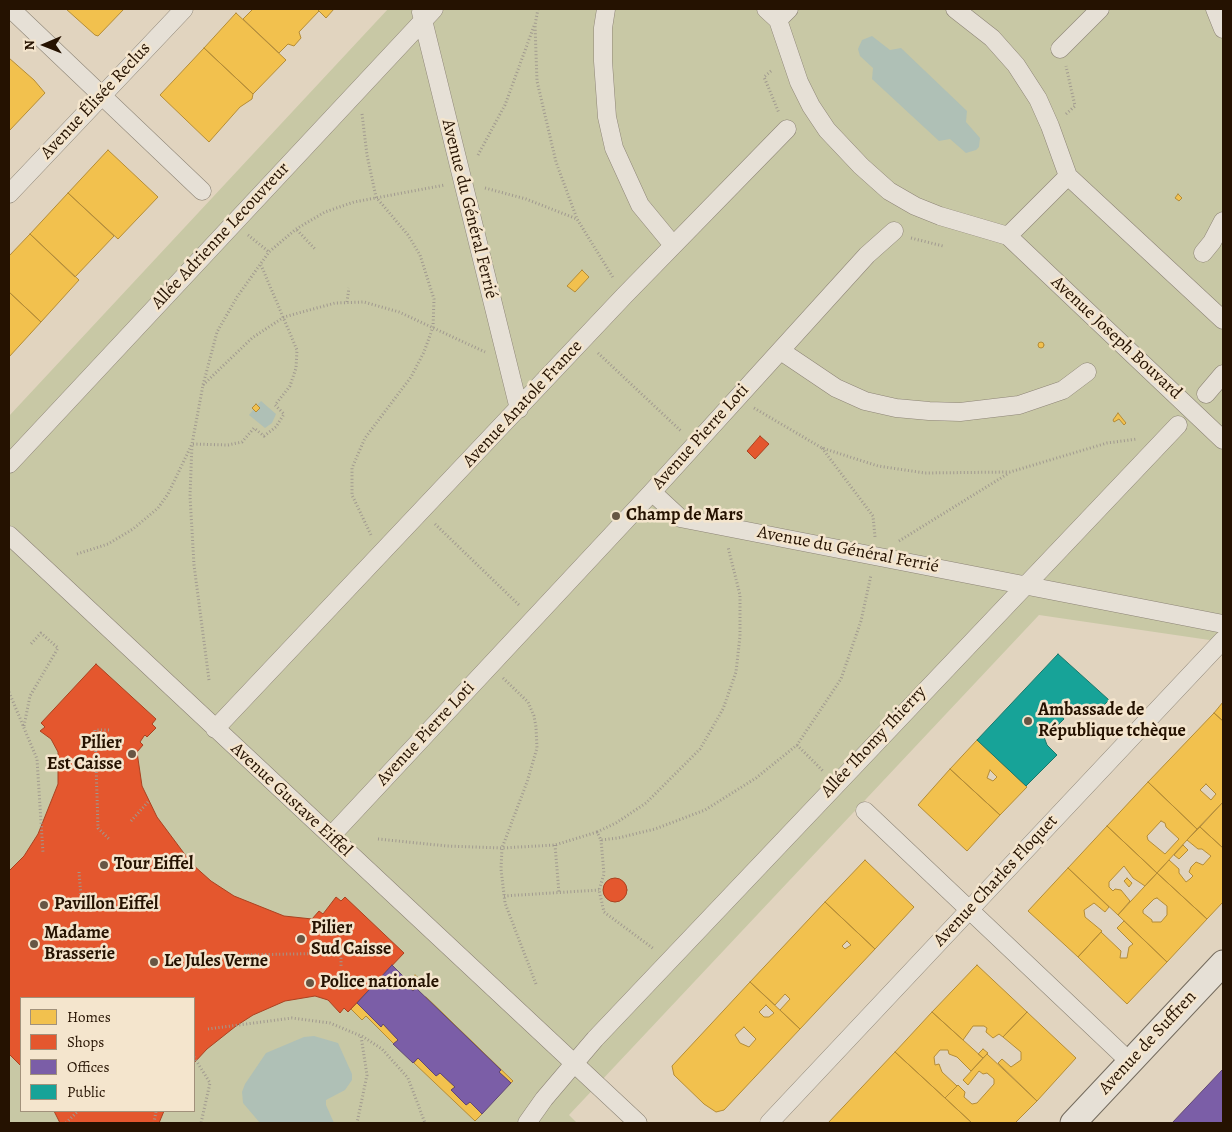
<!DOCTYPE html>
<html>
<head>
<meta charset="utf-8">
<style>
	body { margin:0 }
	#map { position:relative; width:1232px; height:1132px; overflow:hidden; background:#e1d4bf; font-family:Alegreya,serif }
	canvas { display:block }
	.frame { position:absolute; inset:0; border:10px solid #251201; pointer-events:none }
	.legend { position:absolute; left:20px; top:997px; width:175px; height:115px; box-sizing:border-box; background:#f4e5cd; border:1px solid #a1917b; margin:0; padding:6px 9px; list-style:none; font-size:15px; color:#251201 }
	.legend li { display:flex; align-items:center; gap:10px; height:25px }
	.legend b { width:25px; border:1px solid #a1917b }
	.north { position:absolute; left:20px; top:20px; width:50px; height:50px; -webkit-text-stroke:4px #f4e5cd; paint-order:stroke; rotate:269deg; font-size:14px; font-weight:700; line-height:20px; text-align:center; color:#251201 }
	.north::after { content:''; display:block; margin:auto; width:18px; height:22px; background:#251201; clip-path:polygon(50% 0,100% 100%,50% 72%,0 100%) }
</style>
</head>
<body>
<div id="map">
<canvas width="1232" height="1132"></canvas>
<div class="frame"></div>
<ul class="legend">
<li><b style="height:14px;background:#f2c14e"></b>Homes</li>
<li><b style="height:14px;background:#e4572e"></b>Shops</li>
<li><b style="height:14px;background:#7b5ea7"></b>Offices</li>
<li><b style="height:14px;background:#17a398"></b>Public</li>
</ul>
<div class="north">N</div>
</div>
<script>
const ctx = document.querySelector('canvas').getContext('2d');
ctx.lineJoin = 'round';
function fill(path, color) {
  ctx.fillStyle = color;
  ctx.fill(path, 'evenodd');
}
function poly(rows) {
  const path = new Path2D();
  for (const r of rows) {
    if (r.length === 3) {
      path.moveTo(r[0] + r[2], r[1]);
      path.arc(r[0], r[1], r[2], 0, 2 * Math.PI);
      continue;
    }
    path.moveTo(r[0], r[1]);
    for (let i = 2; i < r.length; i += 2) path.lineTo(r[i], r[i + 1]);
  }
  return path;
}
function stroke(path, color, width, dash) {
  ctx.strokeStyle = color;
  ctx.lineWidth = width;
  ctx.lineCap = dash ? 'butt' : 'round';
  ctx.setLineDash(dash || []);
  ctx.stroke(path);
}
function write(font, color, halo, rows, align = 'center') {
  ctx.font = font + ' Alegreya,serif';
  ctx.lineWidth = 5;
  ctx.setLineDash([]);
  ctx.textBaseline = 'middle';
  ctx.strokeStyle = halo;
  ctx.fillStyle = color;
  for (const [text, x, y, turn = 0] of rows) {
    ctx.save();
    ctx.translate(x, y);
    ctx.rotate((+turn || 0) * Math.PI / 180);
    ctx.textAlign = isNaN(turn) ? turn : align;
    if (halo) ctx.strokeText(text, 0, 0);
    ctx.fillText(text, 0, 0);
    ctx.restore();
  }
}
fill(poly([
	[388,9,1223,9,1223,642,1039,615,569,1115,577,1123,9,1123,9,416],
	[21,998,194,998,194,1111,21,1111]
]), '#c8c8a5');
fill(poly([
	[872,36,890,50,901,48,967,111,966,122,980,138,979,147,976,150,966,153,950,139,939,141,872,79,873,68,860,56,858,49,862,40],
	[261,401,276,414,272,423,265,428,249,415,254,409,260,408,257,405],
	[314,1036,338,1043,352,1074,352,1080,345,1090,326,1100,326,1105,334,1123,260,1123,243,1103,242,1092,245,1084,266,1053,304,1037]
]), '#afc0b6');
const homes = poly([
	[66,9,124,9,98,36,95,35,66,9],
	[253,9,317,9,319,11,299,32,301,38,294,46,288,44,279,53,243,19,253,9],
	[317,9,334,9,326,18,317,9],
	[236,13,286,60,253,94,204,48,236,13],
	[204,48,253,94,252,99,240,107,209,142,160,95,204,48],
	[9,58,34,80,45,93,9,131,9,58],
	[108,150,158,197,118,239,68,193,108,150],
	[68,193,114,236,75,277,30,234,68,193],
	[1178,194,1182,198,1179,201,1175,198,1178,194],
	[30,234,79,280,41,322,9,292,9,256,30,234],
	[582,270,589,277,575,292,567,286,582,270],
	[9,292,41,322,9,357,9,292],
	[1041,345,3],
	[256,404,260,408,256,412,252,408,256,404],
	[1118,413,1126,423,1124,425,1119,419,1114,422,1113,420,1118,413],
	[1223,702,1223,721,1214,713,1223,702],
	[1214,713,1223,721,1223,802,1197,829,1148,782,1214,713],
	[1206,784,1216,794,1211,800,1200,790,1206,784],
	[977,740,1027,787,1000,815,950,769,977,740],
	[990,770,997,777,993,781,987,778,990,770],
	[950,769,1000,815,967,851,918,805,950,769],
	[1148,782,1197,829,1157,873,1107,826,1148,782],
	[1161,821,1165,823,1166,827,1179,839,1165,854,1148,840,1147,836,1161,821],
	[1223,802,1223,848,1200,827,1223,802],
	[1107,826,1157,873,1145,886,1133,878,1124,866,1109,882,1109,887,1113,891,1115,889,1121,890,1130,901,1118,915,1068,868,1107,826],
	[1200,827,1223,848,1223,902,1207,919,1157,873,1169,860,1179,869,1179,873,1186,882,1190,879,1193,876,1189,872,1191,867,1196,862,1203,865,1211,856,1202,849,1198,849,1187,840,1200,827],
	[1183,845,1188,850,1179,859,1174,855,1183,845],
	[865,860,914,907,875,949,825,902,865,860],
	[1068,868,1109,907,1105,912,1094,903,1084,910,1085,917,1102,931,1078,957,1028,911,1068,868],
	[1157,873,1207,919,1167,962,1118,915,1157,873],
	[1157,898,1167,906,1167,915,1161,922,1152,922,1152,920,1143,913,1143,910,1154,899,1157,898],
	[1127,878,1132,883,1129,887,1124,881,1127,878],
	[825,902,875,949,800,1029,780,1010,790,999,785,994,775,1005,750,982,825,902],
	[847,941,851,945,845,949,842,946,847,941],
	[1124,921,1167,962,1127,1004,1078,957,1101,932,1121,951,1120,958,1127,958,1129,947,1133,944,1117,928,1124,921],
	[977,965,1027,1012,1003,1037,999,1034,993,1038,986,1032,987,1028,984,1026,973,1026,963,1040,932,1012,977,965],
	[287,966,310,988,304,994,286,978,290,974,285,968,287,966],
	[415,975,422,981,413,991,406,985,415,975],
	[750,982,800,1029,724,1110,716,1112,704,1104,674,1075,672,1066,750,982],
	[766,1005,774,1013,769,1017,764,1017,759,1012,766,1005],
	[744,1027,756,1039,749,1047,740,1043,735,1035,744,1027],
	[426,997,513,1081,511,1083,499,1072,501,1070,426,997],
	[357,1003,381,1027,383,1024,398,1040,394,1044,366,1016,362,1020,351,1009,357,1003],
	[932,1012,983,1058,971,1071,957,1057,949,1054,948,1050,940,1050,934,1057,935,1065,939,1064,942,1072,957,1086,945,1098,895,1052,932,1012],
	[1027,1012,1076,1058,1037,1101,998,1063,1002,1059,1011,1067,1021,1060,1021,1052,1003,1037,1027,1012],
	[983,1049,988,1053,983,1058,978,1054,983,1049],
	[895,1052,945,1098,972,1123,828,1123,895,1052],
	[987,1054,1037,1101,1015,1123,972,1123,945,1098,958,1085,965,1092,964,1097,972,1104,977,1103,994,1084,994,1079,987,1073,983,1074,979,1071,968,1085,963,1080,987,1054],
	[418,1058,436,1076,440,1073,455,1087,451,1090,466,1105,470,1102,482,1114,475,1121,414,1063,418,1058]
]);
fill(homes, '#f2c14e');
stroke(homes, '#b48c37', 1);
const shops = poly([
	[760,436,769,444,755,459,747,451,760,436],
	[96,664,156,719,152,724,156,728,147,737,145,735,144,736,140,742,143,745,137,752,142,786,157,817,192,864,211,881,234,896,284,916,312,919,319,911,323,914,336,897,341,901,345,897,404,953,348,1012,344,1008,340,1013,328,1000,315,996,285,1001,253,1015,236,1026,207,1049,194,1063,194,998,21,998,21,1066,9,1054,9,871,24,856,38,834,58,784,58,752,51,739,40,731,45,727,41,723,96,664],
	[615,890,12],
	[54,1111,164,1111,159,1123,60,1123,54,1111]
]);
fill(shops, '#e4572e');
stroke(shops, '#ab4220', 1);
const offices = poly([
	[392,965,409,982,406,985,413,991,416,988,501,1070,499,1072,511,1083,482,1114,470,1102,466,1105,451,1090,455,1087,440,1073,436,1076,418,1058,413,1063,393,1044,398,1040,383,1024,381,1027,357,1003,392,965],
	[1223,1069,1223,1123,1172,1123,1223,1069]
]);
fill(offices, '#7b5ea7');
stroke(offices, '#614775', 1);
const public = poly([
	[1058,654,1109,700,1092,717,1081,707,1076,706,1068,708,1061,715,1064,719,1057,726,1053,724,1045,731,1044,737,1047,745,1057,755,1026,786,977,740,1058,654]
]);
fill(public, '#17a398');
stroke(public, '#1b786b', 1);
const street = poly([
	[11,9,202,191],
	[606,9,603,28,603,61,607,117,614,148,640,205,673,245],
	[766,9,778,20,799,82,811,106,827,130,861,166,889,191,915,206,940,216,1008,236,1223,440],
	[955,9,992,38,1016,65,1038,99,1050,126,1068,176,1223,320],
	[1215,9,1223,29],
	[421,12,519,409],
	[778,20,789,9],
	[1060,49,1100,9],
	[9,194,184,9],
	[1008,236,1068,176],
	[1203,253,1212,242,1223,221],
	[781,351,836,388,865,401,896,408,929,411,960,412,1019,405,1063,390,1087,372],
	[1206,394,1223,374],
	[9,464,434,9],
	[652,492,680,518,1223,624],
	[9,535,638,1123],
	[215,729,624,296,787,129],
	[865,811,1130,1062],
	[331,836,652,492,867,255,894,231],
	[527,1123,544,1099,595,1039,1178,425],
	[769,1123,1223,640]
]);
const secondary = poly([
	[1073,1123,1223,963]
]);
stroke(street, '#8d8476', 19);
stroke(secondary, '#736a5d', 27);
stroke(poly([
	[538,9,535,25,537,81,556,162,577,219,614,279],
	[771,71,764,77,779,113],
	[362,114,367,155,376,197,408,235,420,255,434,299,433,327,424,352,411,377,365,438,352,468,352,495,371,535],
	[1066,114,1075,106,1066,66],
	[478,155,505,105,534,26],
	[485,188,526,199,577,219],
	[297,230,315,249],
	[248,235,269,252],
	[911,238,943,246],
	[347,302,349,288],
	[598,353,681,431],
	[203,385,252,338,284,317,335,303,364,302,399,312,485,352],
	[754,408,822,448,878,466,925,473,1010,472,1107,443,1137,439],
	[822,448,873,516,875,537],
	[435,524,519,605],
	[899,541,1009,473],
	[77,554,108,544,133,529,158,508,168,494,192,444,228,445,242,442,254,428,264,436,276,427,284,414,275,405,290,386,296,368,297,350,261,265],
	[503,678,528,702,534,716,536,727,537,748,527,782,502,848,501,869,505,903,536,984],
	[209,680,194,565,190,496,192,444,203,385,217,332,237,297,269,252,296,229,325,212,354,202,445,185],
	[9,692,37,759,43,853],
	[24,726,30,696,58,648,41,633,30,645],
	[109,730,95,730,98,828,110,840],
	[797,745,823,771],
	[131,821,148,802],
	[597,832,616,823,646,803,700,749,723,709,736,672,740,636,740,595,728,547],
	[378,839,447,846,502,848,555,845,597,832,601,840,618,838,655,829,705,810,756,778,797,745,841,679,861,621,871,575],
	[601,840,604,874,599,890,604,912,654,949],
	[555,845,559,893],
	[79,872,81,897,90,907],
	[504,896,599,890],
	[231,966,243,955,341,953,341,967],
	[208,1029,292,1018,330,1023,361,1036,367,1075,357,1123],
	[362,1036,382,1049,408,1078,425,1123],
	[194,1057,210,1083,201,1123],
	[66,1123,78,1111],
	[154,1123,156,1111]
]), '#a0998f', 3, [1, 2.5]);
stroke(street, '#e6e0d6', 18);
stroke(secondary, '#e6e0d6', 25);
for (const [x, y, r, color] of [
	[616,516,5,"#675644"],
	[1028,721,5,"#675644"],
	[132,754,5,"#675644"],
	[104,865,5,"#675644"],
	[44,905,5,"#675644"],
	[301,939,5,"#675644"],
	[34,944,5,"#675644"],
	[154,962,5,"#675644"],
	[310,983,5,"#675644"]
]) {
  const dot = new Path2D();
  dot.arc(x, y, r, 0, 2 * Math.PI);
  ctx.fillStyle = color;
  ctx.fill(dot);
  stroke(dot, '#f4e5cd', 2);
}
write('18px', '#251201', '#f4e5cd', [
	["Avenue Élisée Reclus",96,101,-47],
	["Avenue du Général Ferrié",469,209,76],
	["Allée Adrienne Lecouvreur",221,236,-47],
	["Avenue Joseph Bouvard",1116,338,43],
	["Avenue Anatole France",523,404,-47],
	["Avenue Pierre Loti",701,437,-48],
	["Avenue du Général Ferrié",848,550,11],
	["Avenue Pierre Loti",426,734,-47],
	["Allée Thomy Thierry",874,742,-47],
	["Avenue Gustave Eiffel",291,800,43],
	["Avenue Charles Floquet",996,881,-47],
	["Avenue de Suffren",1148,1043,-47]
]);
write('bold 18px', '#251201', '#f4e5cd', [
	["Champ de Mars",626,516],
	["Ambassade de",1038,711],
	["République tchèque",1038,732],
	["Pilier",122,744,"right"],
	["Est Caisse",122,765,"right"],
	["Tour Eiffel",114,865],
	["Pavillon Eiffel",54,905],
	["Pilier",311,929],
	["Sud Caisse",311,950],
	["Madame",44,934],
	["Brasserie",44,955],
	["Le Jules Verne",164,962],
	["Police nationale",320,983]
], 'left');
</script>
</body>
</html>
